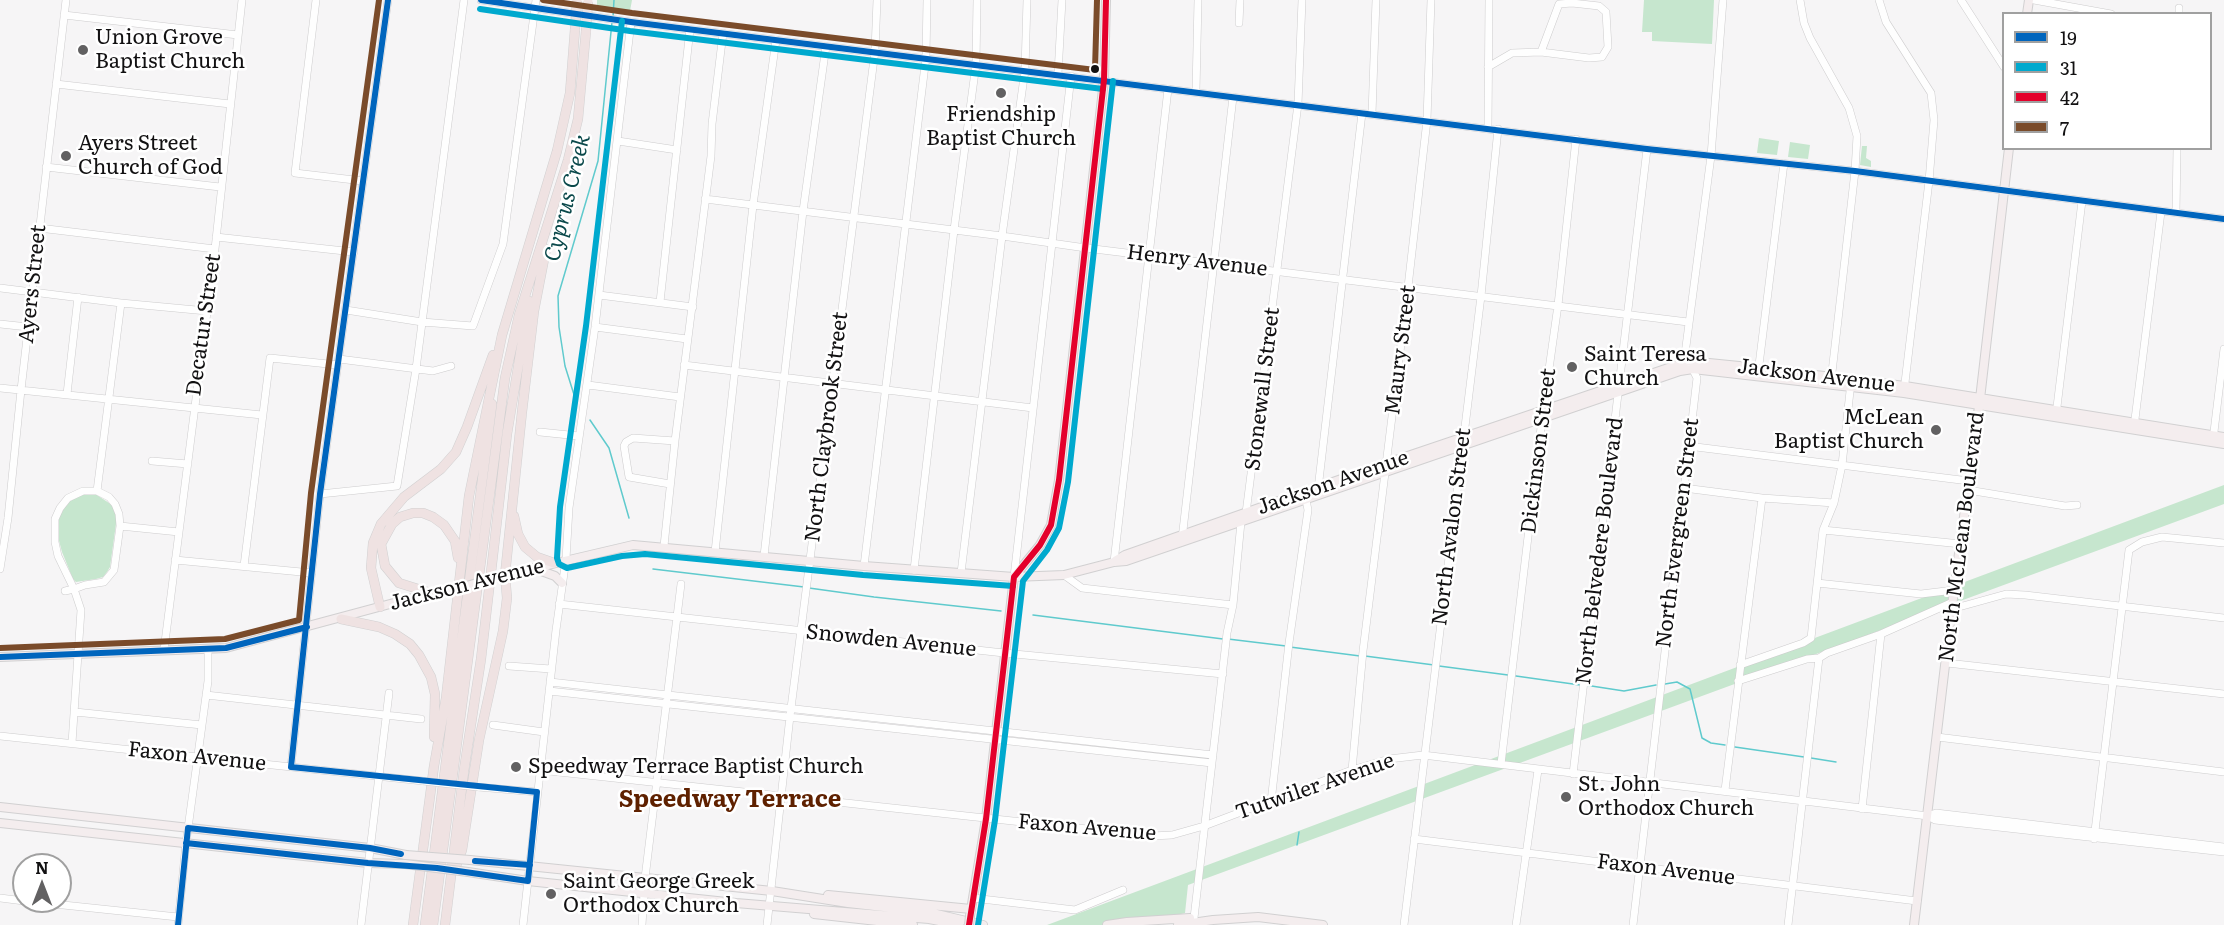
<!DOCTYPE html>
<html>
<head>
<meta charset="utf-8">
<style>
	body { margin:0 }
	#map { position:relative; width:2224px; height:925px; overflow:hidden; background:#f6f5f6; font-family:Literata,serif }
	canvas { display:block }
	.legend { position:absolute; left:2002px; top:12px; width:210px; height:138px; box-sizing:border-box; background:#fff; border:2px solid #a0a0a0; margin:0; padding:8px 10px; list-style:none; font-size:18px; color:#121112 }
	.legend li { display:flex; align-items:center; gap:12px; height:30px }
	.legend b { width:30px; border:2px solid #a0a0a0 }
	.north { position:absolute; left:12px; top:853px; width:60px; height:60px; box-sizing:border-box; background:#fff; border:2px solid #a0a0a0; border-radius:50%; rotate:0deg; font-size:16px; font-weight:700; line-height:24px; text-align:center; color:#121112 }
	.north::after { content:''; display:block; margin:auto; width:21px; height:27px; background:#626162; clip-path:polygon(50% 0,100% 100%,50% 72%,0 100%) }
</style>
</head>
<body>
<div id="map">
<canvas width="2224" height="925"></canvas>
<ul class="legend">
<li><b style="height:8px;background:#0065bd"></b>19</li>
<li><b style="height:8px;background:#00a9ce"></b>31</li>
<li><b style="height:8px;background:#e4002b"></b>42</li>
<li><b style="height:8px;background:#7a4b2a"></b>7</li>
</ul>
<div class="north">N</div>
</div>
<script>
const ctx = document.querySelector('canvas').getContext('2d');
ctx.lineJoin = 'round';
function fill(path, color) {
  ctx.fillStyle = color;
  ctx.fill(path, 'evenodd');
}
function poly(rows) {
  const path = new Path2D();
  for (const r of rows) {
    path.moveTo(r[0], r[1]);
    for (let i = 2; i < r.length; i += 2) path.lineTo(r[i], r[i + 1]);
  }
  return path;
}
function stroke(path, color, width, dash) {
  ctx.strokeStyle = color;
  ctx.lineWidth = width;
  ctx.lineCap = dash ? 'butt' : 'round';
  ctx.setLineDash(dash || []);
  ctx.stroke(path);
}
function write(font, color, halo, rows, align = 'center') {
  ctx.font = font + ' Literata,serif';
  ctx.lineWidth = 5;
  ctx.setLineDash([]);
  ctx.textBaseline = 'middle';
  ctx.strokeStyle = halo;
  ctx.fillStyle = color;
  for (const [text, x, y, turn = 0] of rows) {
    ctx.save();
    ctx.translate(x, y);
    ctx.rotate((+turn || 0) * Math.PI / 180);
    ctx.textAlign = isNaN(turn) ? turn : align;
    if (halo) ctx.strokeText(text, 0, 0);
    ctx.fillText(text, 0, 0);
    ctx.restore();
  }
}
fill(poly([
	[597,0,632,0,630,11,597,6],
	[1644,0,1714,0,1712,44,1652,41,1652,32,1642,32],
	[1759,138,1779,141,1777,155,1757,153],
	[1790,142,1810,145,1808,159,1788,157],
	[1862,146,1867,146,1866,158,1871,161,1871,167,1860,165],
	[2224,485,2224,504,1188,885,1185,913,1139,925,1047,925],
	[85,493,94,493,112,505,117,516,116,524,110,567,107,572,103,577,96,579,76,582,73,579,62,552,58,537,57,520,68,502]
]), '#c6e6ce');
stroke(poly([
	[613,17,614,0],
	[576,401,565,366,559,327,558,296,598,161,612,22],
	[590,420,609,448,629,518],
	[653,569,804,587],
	[809,588,874,597,1001,611],
	[1033,615,1223,639],
	[1228,639,1286,646],
	[1290,647,1360,656],
	[1365,656,1434,665],
	[1439,666,1508,675],
	[1516,676,1580,685],
	[1665,684,1677,682,1690,689,1702,738,1711,743,1725,745],
	[1585,685,1624,691,1656,685],
	[1735,747,1804,757],
	[1811,758,1836,762],
	[1297,845,1299,832]
]), '#5fcacd', 1.5);
const minor = poly([
	[316,0,295,173,363,181],
	[481,0,631,22,1647,149,1855,171,2224,219],
	[1800,0,1804,23,1810,38,1849,108,1857,136,1855,171,1831,381],
	[1879,0,1886,22,1931,93,1934,120,1929,181,1904,391],
	[1961,0,2004,67],
	[2034,0,2111,14],
	[1572,3,1599,6,1606,12,1608,47,1602,57,1589,58,1541,52,1559,4,1572,3],
	[2179,14,2179,8],
	[64,15,238,35],
	[1239,23,1240,0],
	[1488,67,1512,53,1541,52],
	[1058,74,1062,0],
	[56,84,230,104],
	[1196,91,1198,0],
	[1372,114,1376,0],
	[1488,128,1489,0],
	[618,141,677,150],
	[46,167,220,187],
	[705,199,1002,236,1086,248,1688,322],
	[2176,213,2177,148],
	[39,228,215,249],
	[216,237,354,252],
	[0,288,121,303,207,311],
	[599,295,693,307],
	[660,302,690,29],
	[346,310,422,322,473,326,503,244,536,0],
	[0,324,28,327],
	[595,327,687,339],
	[339,359,433,371,451,366],
	[684,365,1033,408],
	[1758,373,1784,163],
	[588,385,680,397],
	[0,388,262,415],
	[67,394,78,297],
	[2056,415,2082,201],
	[2134,427,2161,212],
	[540,432,579,436],
	[2213,440,2224,349],
	[1688,446,1969,481],
	[152,461,188,464],
	[670,484,629,477,624,446,626,442,633,438,675,441],
	[1684,488,1762,498,1834,503],
	[1318,489,1362,113],
	[1968,490,2065,506,2077,505],
	[97,491,121,303],
	[320,494,397,486,416,369,464,0],
	[120,526,179,532],
	[1823,530,1961,544],
	[1182,539,1233,97],
	[664,546,675,441,711,156,712,124,723,33],
	[715,552,753,205,776,40],
	[764,556,803,211,826,46],
	[175,560,312,573],
	[1114,562,1168,89],
	[244,566,270,358,338,365],
	[864,566,926,57,927,0],
	[0,569,8,518,21,390,66,0],
	[914,570,954,230,976,64,977,0],
	[961,573,1002,236,1025,70,1027,0],
	[1064,575,1082,588,1233,605],
	[1014,577,1071,76],
	[1817,583,1921,594,1954,590],
	[65,591,74,589,85,585,104,582,114,570,120,526,119,514,115,504,109,497,97,491,83,491,68,498,60,508,55,519,55,542,58,556,74,589,81,610,72,743],
	[559,604,1004,653,1223,674],
	[1953,607,1959,607,2006,594,2025,595,2224,618],
	[164,650,215,249,242,0],
	[1947,663,2224,694],
	[1740,665,1803,643,1811,638,1823,530,1834,503,1842,465,1851,382],
	[509,666,551,669],
	[1738,681,1807,659,1819,658,1827,653,1881,634,1953,602],
	[550,682,1213,755],
	[549,691,1212,763],
	[206,695,421,719],
	[75,712,202,725],
	[493,725,544,732],
	[0,736,423,781],
	[1937,737,2224,772],
	[1501,764,1542,419,1558,305,1576,139],
	[291,767,320,494,388,0],
	[540,770,1152,836,1172,835,1204,826,1352,770,1389,759,1423,755,1928,816,1935,820,2224,852],
	[1352,770,1363,651,1408,287,1427,120,1431,0],
	[1573,774,1647,149],
	[478,787,537,792],
	[1725,790,1762,498],
	[1271,802,1289,643,1308,510,1305,495],
	[1862,809,1881,634],
	[1928,816,1936,813,2224,847],
	[1414,839,1917,901],
	[2094,839,2129,550,2142,542,2162,537,2224,543],
	[0,898,24,901],
	[973,898,1075,910,1123,890],
	[25,901,178,917],
	[1194,918,1227,633,1233,605,1241,522,1246,513,1298,104,1302,0],
	[178,925,186,843,208,681,208,649],
	[361,925,389,693],
	[523,925,556,630,566,559,569,508,595,327,631,22],
	[642,925,645,878,681,584],
	[767,925,790,716,875,51,877,0],
	[1404,925,1481,296,1498,129],
	[1516,925,1538,770],
	[1633,925,1697,378,1685,354,1711,156,1723,0],
	[1788,925,1819,658]
]);
const major = poly([
	[2027,14,2029,0],
	[1115,561,1125,555,1387,463,1689,361,1759,368,1905,386,2224,437],
	[533,568,555,576,562,583],
	[501,576,633,545,864,566,1014,577,1064,575,1114,562,1126,561,1680,371,1693,369,1904,393,2224,444],
	[0,657,226,648,431,593,453,590],
	[0,807,370,848,406,855],
	[0,823,368,863,405,864],
	[470,860,772,891,848,903,928,912,983,925],
	[468,872,528,881,736,903,929,919,959,925],
	[828,895,971,909],
	[814,914,913,925],
	[970,916,986,819,1014,577,1040,545,1051,525,1059,480,1104,80,1106,0],
	[1107,925,1127,922,1190,918],
	[1178,925,1213,920,1258,917,1323,925],
	[1914,925,1954,590,1980,399,2009,148]
]);
const highway = poly([
	[514,516,518,534,525,547,537,557,554,563],
	[431,593,399,583,385,566,381,544,392,524,400,517,413,513,423,513,433,517,444,525,455,541,458,558],
	[380,607,371,568,373,543,381,524,404,497,441,469,456,452,467,427,493,355],
	[341,619,379,627,395,634,410,644,419,655,431,677,435,694,434,737],
	[456,866,462,850,479,740,503,631,507,598,505,575,522,412,534,311,546,249],
	[413,925,434,766,446,698,469,496,502,335,557,151,570,93,575,29],
	[425,925,492,404],
	[433,925,505,378,519,315,568,160,578,119,586,31],
	[445,925,464,770,481,659,507,434,529,301]
]);
stroke(minor, '#cdcccd', 8);
stroke(major, '#d1d0d1', 10);
stroke(highway, '#d1d0d1', 10);
stroke(minor, '#fefefe', 7);
stroke(major, '#f4edee', 8);
stroke(highway, '#efe2e2', 9);
const minorBridge = poly([
	[423,781,478,787]
]);
const majorBridge = poly([
	[453,590,501,576],
	[406,855,470,860],
	[405,864,468,872],
	[969,925,970,916]
]);
const highwayBridge = poly([
	[575,29,577,1],
	[586,31,588,2]
]);
stroke(minorBridge, '#cdcccd', 8, []);
stroke(majorBridge, '#d1d0d1', 10, []);
stroke(highwayBridge, '#d1d0d1', 10, []);
stroke(minorBridge, '#fefefe', 7);
stroke(majorBridge, '#f4edee', 8);
stroke(highwayBridge, '#efe2e2', 9);
stroke(poly([
	[481,0,631,22,1647,149,1855,171,2224,219],
	[0,657,226,648,307,627],
	[186,843,368,863,437,868,528,881,537,792,291,767,320,494,388,0],
	[475,861,530,865],
	[178,925,188,828,370,848,401,854]
]), '#0065bd', 6);
stroke(poly([
	[480,9,630,31,1103,89],
	[622,21,586,326,560,507,557,558,559,564,567,568,622,556,645,554,863,575,1013,586],
	[978,925,995,820,1023,581,1047,550,1059,528,1068,482,1113,81]
]), '#00a9ce', 6);
stroke(poly([
	[969,925,986,819,1014,577,1040,545,1051,525,1059,480,1104,80,1106,0]
]), '#e4002b', 6);
stroke(poly([
	[543,0,632,13,1095,70,1097,0],
	[0,648,225,639,299,620,311,493,379,0]
]), '#7a4b2a', 6);
for (const [x, y, r, color] of [
	[83,50,6,"#626162"],
	[1095,69,5,"#121112"],
	[1001,93,6,"#626162"],
	[66,156,6,"#626162"],
	[1572,367,6,"#626162"],
	[1936,430,6,"#626162"],
	[516,767,6,"#626162"],
	[1566,797,6,"#626162"],
	[551,894,6,"#626162"]
]) {
  const dot = new Path2D();
  dot.arc(x, y, r, 0, 2 * Math.PI);
  ctx.fillStyle = color;
  ctx.fill(dot);
  stroke(dot, '#fff', 2);
}
write('21px', '#121112', '#fff', [
	["Union Grove",95,38],
	["Baptist Church",95,62],
	["Friendship",1001,115,"center"],
	["Baptist Church",1001,139,"center"],
	["Ayers Street",78,144],
	["Church of God",78,168],
	["Saint Teresa",1584,355],
	["Church",1584,379],
	["McLean",1924,418,"right"],
	["Baptist Church",1924,442,"right"],
	["Speedway Terrace Baptist Church",528,767],
	["St. John",1578,785],
	["Orthodox Church",1578,809],
	["Saint George Greek",563,882],
	["Orthodox Church",563,906]
], 'left');
write('21px', '#121112', '#fff', [
	["Henry Avenue",1197,261,7],
	["Ayers Street",33,284,-84],
	["Decatur Street",204,325,-82],
	["Maury Street",1401,350,-83],
	["Jackson Avenue",1816,376,7],
	["Stonewall Street",1263,389,-83],
	["North Claybrook Street",827,427,-83],
	["Dickinson Street",1539,451,-83],
	["Jackson Avenue",1333,483,-19],
	["North Avalon Street",1452,527,-83],
	["North Evergreen Street",1678,533,-83],
	["North McLean Boulevard",1962,537,-83],
	["North Belvedere Boulevard",1600,551,-83],
	["Jackson Avenue",467,585,-14],
	["Snowden Avenue",891,641,6],
	["Faxon Avenue",197,757,6],
	["Tutwiler Avenue",1315,787,-19],
	["Faxon Avenue",1087,828,5],
	["Faxon Avenue",1666,870,7]
]);
write('italic 22px', '#0b494b', '#fff', [
	["Cyprus Creek",568,198,-76]
]);
write('bold 24px', '#5f2100', '#fff', [
	["Speedway Terrace",730,800]
]);
</script>
</body>
</html>
